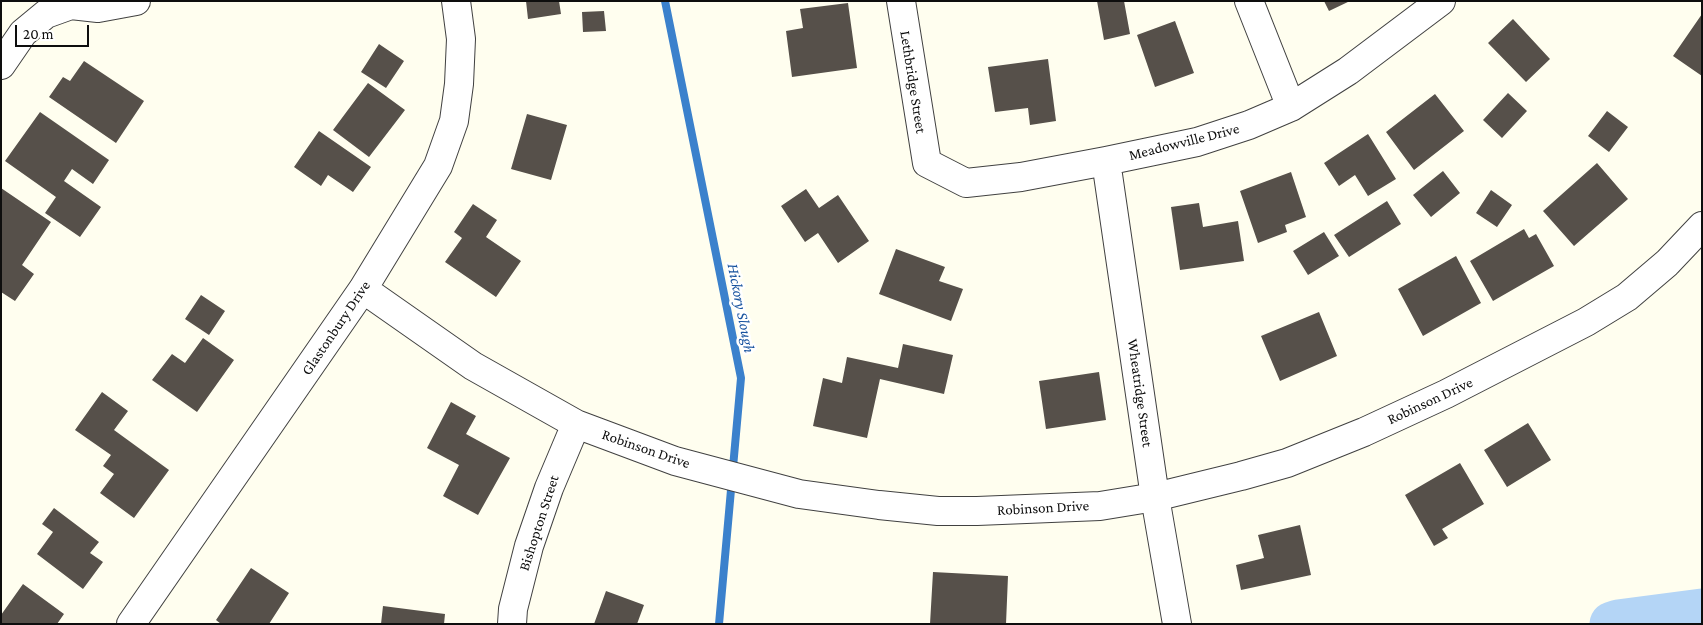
<!DOCTYPE html>
<html>
<head>
<meta charset="utf-8">
<style>
	body { margin:0 }
	#map { position:relative; width:1703px; height:625px; overflow:hidden; background:#fffeef; font-family:"Crimson Pro",serif }
	canvas { display:block }
	.frame { position:absolute; inset:0; border:2px solid #0e0e0e; pointer-events:none }
	.scale { position:absolute; left:15px; top:25px; width:74px; height:22px; box-sizing:border-box; border:2px solid #0e0e0e; border-top:0; padding-left:6px; font-size:15px; line-height:18px; white-space:nowrap; color:#0e0e0e; -webkit-text-stroke:4px #fff; paint-order:stroke }
</style>
</head>
<body>
<div id="map">
<canvas width="1703" height="625"></canvas>
<div class="frame"></div>
<div class="scale">20 m</div>
</div>
<script>
const ctx = document.querySelector('canvas').getContext('2d');
ctx.lineJoin = 'round';
function poly(rows) {
  const path = new Path2D();
  for (const r of rows) {
    path.moveTo(r[0], r[1]);
    for (let i = 2; i < r.length; i += 2) path.lineTo(r[i], r[i + 1]);
  }
  return path;
}
function stroke(path, color, width, dash) {
  ctx.strokeStyle = color;
  ctx.lineWidth = width;
  ctx.lineCap = dash ? 'butt' : 'round';
  ctx.setLineDash(dash || []);
  ctx.stroke(path);
}
function fill(path, color) {
  ctx.fillStyle = color;
  ctx.fill(path, 'evenodd');
}
function write(font, color, halo, rows, align = 'center') {
  ctx.font = font + ' "Crimson Pro",serif';
  ctx.lineWidth = 5;
  ctx.setLineDash([]);
  ctx.textBaseline = 'middle';
  ctx.strokeStyle = halo;
  ctx.fillStyle = color;
  for (const [text, x, y, turn = 0] of rows) {
    ctx.save();
    ctx.translate(x, y);
    ctx.rotate((+turn || 0) * Math.PI / 180);
    ctx.textAlign = isNaN(turn) ? turn : align;
    if (halo) ctx.strokeText(text, 0, 0);
    ctx.fillText(text, 0, 0);
    ctx.restore();
  }
}
stroke(poly([
	[665,1,741,378,719,624]
]), '#3b81cc', 8);
stroke(poly([
	[1612,624,1618,622,1702,611]
]), '#b4d5f6', 45);
fill(poly([
	[526,1,559,1,561,14,528,19],
	[1097,1,1124,1,1130,34,1104,40],
	[1324,1,1350,1,1329,11],
	[848,3,857,68,792,77,786,31,803,28,800,9],
	[604,11,606,31,583,32,582,12],
	[1702,14,1702,76,1673,56],
	[1513,19,1550,59,1526,82,1488,43],
	[1175,21,1194,73,1155,87,1137,35],
	[379,44,404,61,386,88,361,72],
	[1048,59,1056,121,1030,125,1028,108,995,112,988,67],
	[84,61,144,101,116,143,49,97,63,77,70,81],
	[368,83,405,110,369,157,333,130],
	[1508,93,1527,111,1502,138,1483,120],
	[1435,94,1464,131,1414,170,1386,132],
	[1607,111,1628,127,1609,152,1588,136],
	[40,112,109,160,93,184,72,169,64,181,101,207,80,237,45,213,56,197,5,161],
	[527,114,567,125,551,180,511,169],
	[319,131,371,167,353,192,328,175,321,186,294,167],
	[1368,134,1396,179,1368,196,1355,175,1339,186,1324,163],
	[1597,163,1628,199,1574,246,1543,211],
	[1443,171,1460,193,1431,217,1413,195],
	[1291,172,1306,217,1285,225,1287,232,1258,243,1240,191],
	[1,188,51,222,22,265,34,274,15,301,1,292],
	[806,189,819,208,838,195,869,241,838,263,818,233,805,242,781,206],
	[1491,190,1512,205,1497,227,1476,213],
	[1387,201,1401,224,1349,257,1334,235],
	[1199,203,1203,227,1238,221,1244,261,1180,270,1171,207],
	[473,204,497,220,486,237,521,261,496,297,445,262,462,238,454,232],
	[1524,229,1529,238,1536,234,1554,266,1493,301,1470,261],
	[1324,232,1339,256,1308,275,1293,251],
	[896,249,945,267,939,281,963,289,951,321,879,294],
	[1456,256,1481,303,1423,336,1398,289],
	[201,295,225,311,209,335,185,319],
	[1319,312,1337,356,1280,381,1261,336],
	[203,338,234,360,197,412,152,380,172,354,185,363],
	[903,344,953,355,944,394,880,379,867,438,813,426,823,378,842,383,847,357,898,368],
	[1099,372,1106,420,1046,429,1039,381],
	[102,392,128,411,114,430,169,470,134,518,100,493,114,474,103,466,111,455,75,430],
	[451,402,476,416,466,434,510,458,478,515,443,496,459,465,427,448],
	[1528,423,1551,460,1507,487,1484,450],
	[1460,463,1484,504,1442,529,1448,538,1434,546,1405,495],
	[54,508,99,542,90,553,103,562,83,589,37,554,53,532,42,524],
	[1300,525,1311,575,1241,590,1236,565,1264,558,1258,535],
	[251,568,289,593,269,624,221,624,216,620],
	[933,572,1008,576,1006,624,930,624],
	[23,584,64,614,57,624,1,624,1,615],
	[606,591,644,605,637,624,594,624],
	[383,606,445,614,444,624,381,624]
]), '#56504a');
const street = poly([
	[901,1,927,163,966,183,1021,177,1106,161,1197,142,1249,125,1291,107,1348,71,1441,1],
	[1249,1,1291,107],
	[71,5,98,8,136,1],
	[1,65,23,33,46,14,71,5,76,1],
	[1106,161,1155,497,1177,624],
	[363,289,473,366,576,424,675,461,799,494,879,505,938,511,977,511,1100,506,1155,497,1241,476,1287,463,1364,432,1446,394,1586,322,1627,297,1667,263,1702,226],
	[131,624,363,289,438,166,454,121,459,84,461,39,456,1],
	[512,624,513,609,529,546,549,488,576,424]
]);
stroke(street, '#414141', 30);
stroke(street, '#fff', 28);
write('15px', '#0e0e0e', '#fff', [
	["Lethbridge Street",913,82,81],
	["Meadowville Drive",1184,142,-14],
	["Glastonbury Drive",336,328,-56],
	["Wheatridge Street",1140,393,82],
	["Robinson Drive",1430,401,-25],
	["Robinson Drive",646,449,19],
	["Robinson Drive",1043,508,-3],
	["Bishopton Street",539,523,-72]
]);
write('italic 16px', '#18539f', '#fff', [
	["Hickory Slough",741,308,79]
]);
</script>
</body>
</html>
